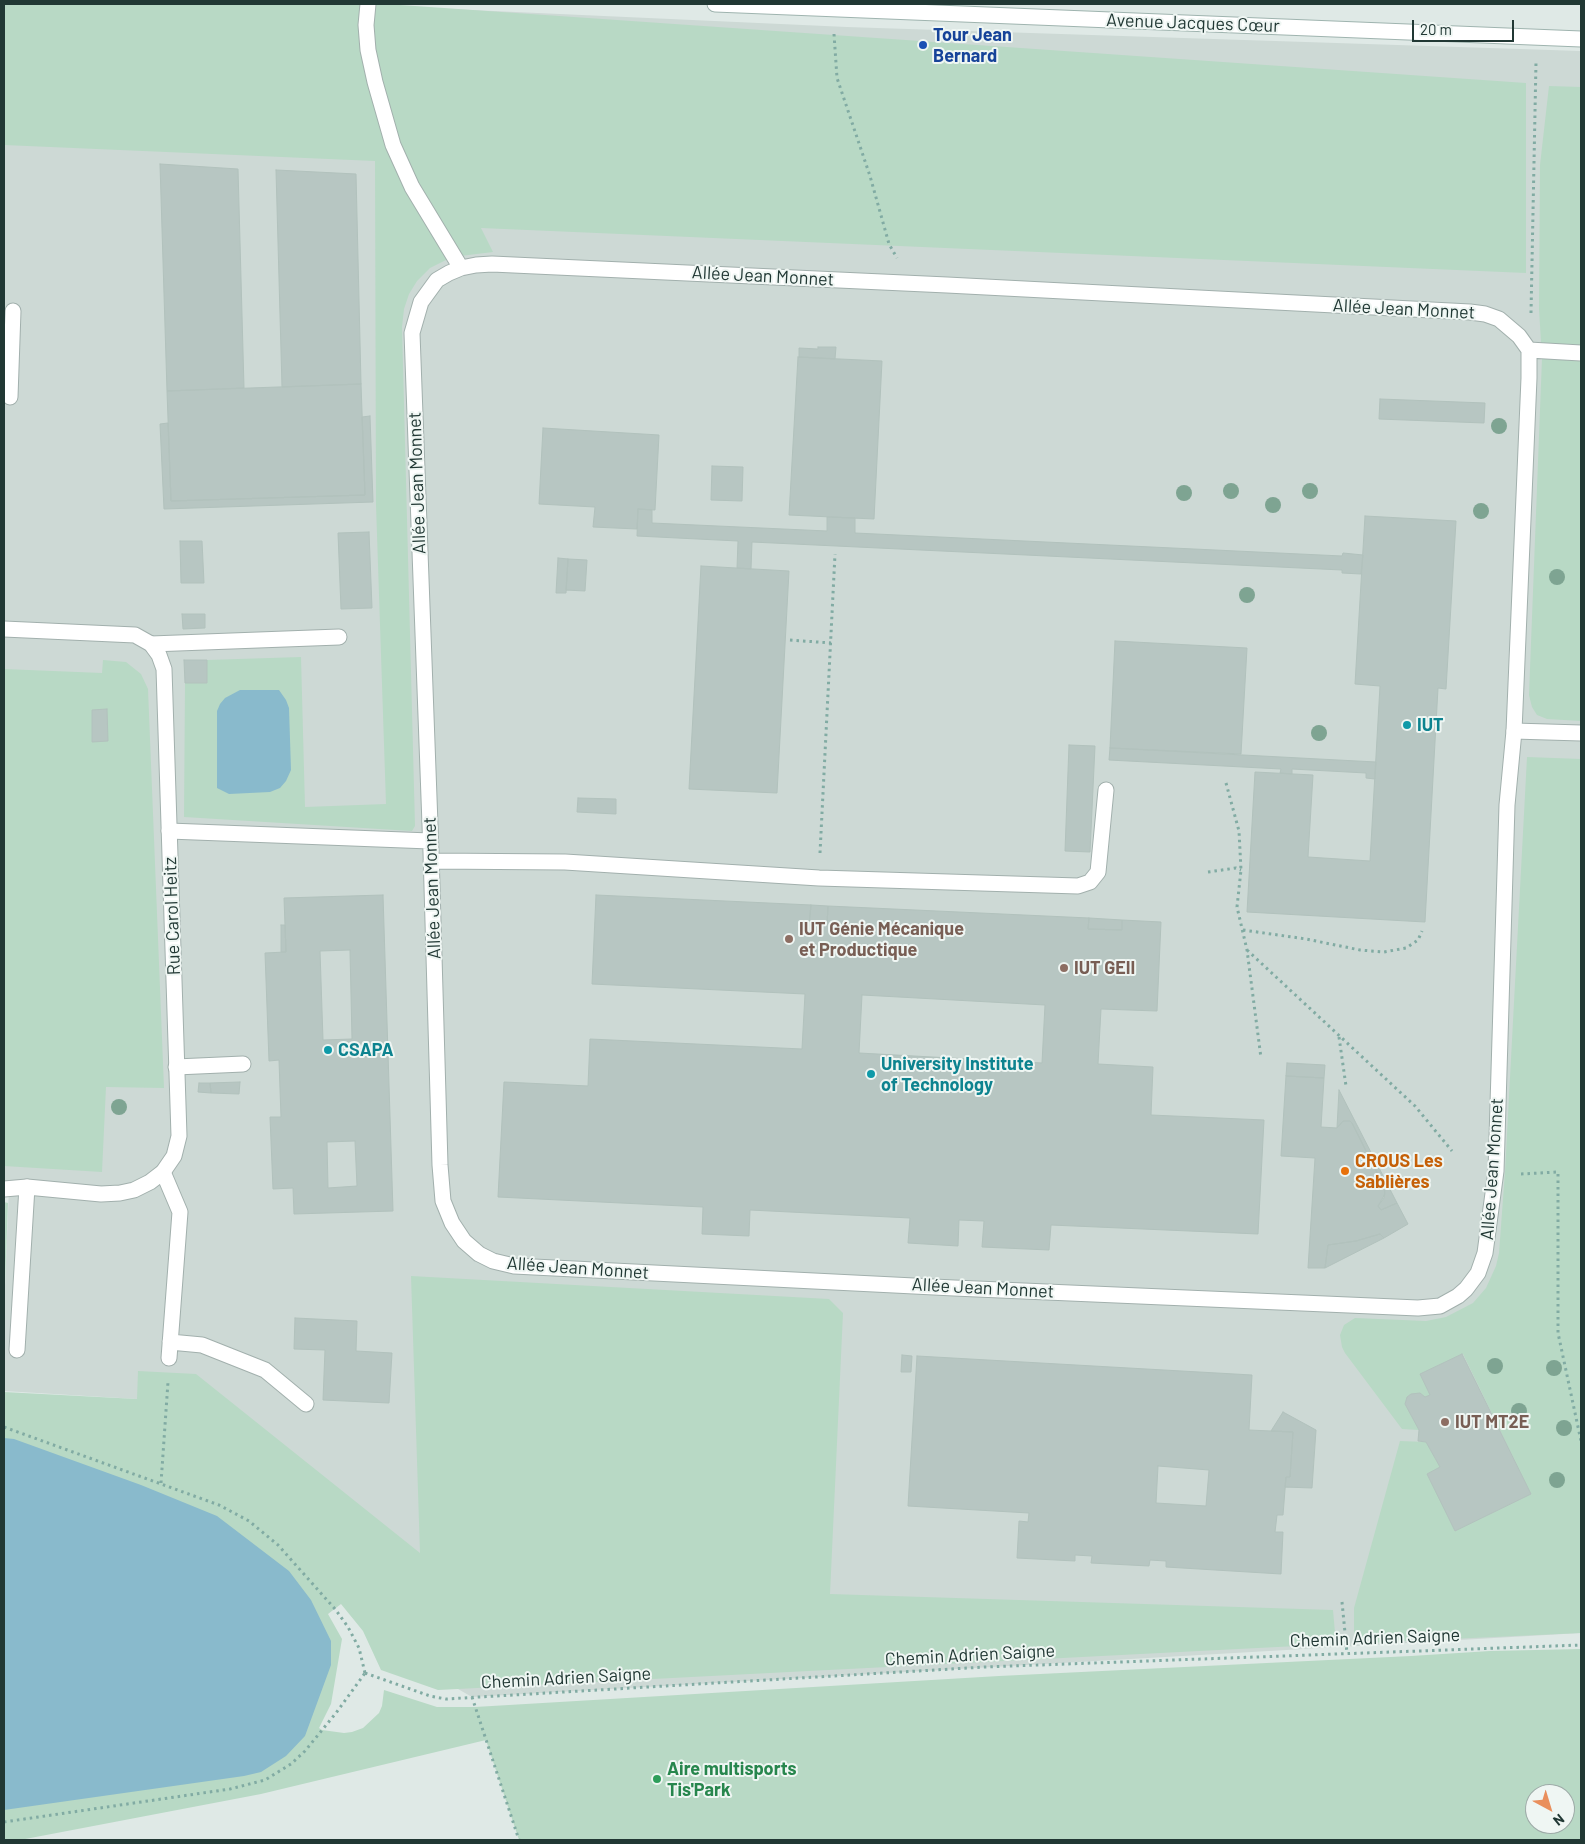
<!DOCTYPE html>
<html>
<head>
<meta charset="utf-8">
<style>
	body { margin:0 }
	#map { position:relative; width:1585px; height:1844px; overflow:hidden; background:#dfe9e6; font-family:Barlow,sans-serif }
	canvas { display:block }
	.frame { position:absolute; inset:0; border:5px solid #213834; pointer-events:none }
	.north { position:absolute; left:1525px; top:1784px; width:50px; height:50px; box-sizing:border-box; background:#eff6f3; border:1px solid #9daaa7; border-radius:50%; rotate:141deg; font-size:14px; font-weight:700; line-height:20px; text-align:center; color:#213834 }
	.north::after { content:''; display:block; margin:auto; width:18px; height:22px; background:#e98f5c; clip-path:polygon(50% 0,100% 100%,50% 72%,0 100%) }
	.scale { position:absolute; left:1412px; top:20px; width:102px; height:22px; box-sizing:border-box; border:2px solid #213834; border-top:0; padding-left:6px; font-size:15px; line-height:18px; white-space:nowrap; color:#213834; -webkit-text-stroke:4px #eff6f3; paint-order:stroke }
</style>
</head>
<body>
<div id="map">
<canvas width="1585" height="1844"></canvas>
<div class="frame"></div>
<div class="north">N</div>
<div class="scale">20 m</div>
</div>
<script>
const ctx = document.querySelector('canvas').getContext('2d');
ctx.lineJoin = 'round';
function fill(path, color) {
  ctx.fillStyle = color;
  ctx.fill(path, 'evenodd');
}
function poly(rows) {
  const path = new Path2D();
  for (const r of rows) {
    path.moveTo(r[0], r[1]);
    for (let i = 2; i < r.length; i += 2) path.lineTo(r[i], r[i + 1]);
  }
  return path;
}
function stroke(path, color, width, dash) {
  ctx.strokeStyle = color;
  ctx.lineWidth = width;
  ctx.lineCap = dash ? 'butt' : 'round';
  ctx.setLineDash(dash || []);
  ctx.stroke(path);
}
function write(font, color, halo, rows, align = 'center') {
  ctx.font = font + ' Barlow,sans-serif';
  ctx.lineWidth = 4;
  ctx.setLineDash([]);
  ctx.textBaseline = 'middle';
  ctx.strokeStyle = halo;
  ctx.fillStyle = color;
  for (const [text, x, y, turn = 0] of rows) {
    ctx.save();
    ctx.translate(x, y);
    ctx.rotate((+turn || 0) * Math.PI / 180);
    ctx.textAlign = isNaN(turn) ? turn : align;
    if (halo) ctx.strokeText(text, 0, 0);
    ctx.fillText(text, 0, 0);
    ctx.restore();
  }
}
fill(poly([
	[405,7,847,27,1581,51,1581,1633,472,1697,458,1689,137,1399,4,1391,4,1310,9,1188,4,1189,4,145]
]), '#cdd9d5');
fill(poly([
	[4,4,386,4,1526,83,1526,273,481,228,493,252,452,257,430,268,417,281,409,294,404,309,402,327,415,826,412,831,184,817,185,683,207,683,207,660,301,657,305,807,386,804,376,505,375,161,4,145],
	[1549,86,1581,87,1581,721,1547,719,1537,715,1532,707,1529,695,1542,358,1539,309,1540,165],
	[103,660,126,662,141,674,148,689,164,1088,106,1087,102,1172,4,1166,4,669,102,673],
	[1527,757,1581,759,1581,1633,1363,1643,1354,1634,1354,1608,1400,1441,1426,1442,1440,1467,1427,1474,1455,1531,1531,1494,1463,1354,1420,1374,1430,1395,1425,1397,1420,1393,1411,1394,1407,1397,1405,1404,1419,1430,1402,1429,1345,1353,1342,1347,1340,1335,1344,1325,1355,1318,1426,1321,1446,1317,1473,1303,1486,1288,1496,1266,1499,1253,1505,1172],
	[4,1202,8,1203,4,1310],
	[411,1276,829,1299,843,1313,830,1594,1333,1610,1336,1644,438,1690,381,1670,363,1631,341,1604,328,1614,342,1639,331,1704,319,1728,322,1730,344,1733,352,1732,363,1728,379,1713,382,1706,384,1690,437,1707,475,1707,999,1676,1411,1656,1490,1651,1581,1649,1581,1840,519,1840,486,1740,261,1794,20,1840,4,1840,4,1392,137,1399,138,1371,196,1374,420,1553],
	[1535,1794,1565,1794,1565,1824,1535,1824]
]), '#b8d9c5');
fill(poly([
	[240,690,279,690,286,700,289,708,291,770,286,781,280,788,270,792,229,794,217,788,217,711,220,704,225,698],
	[4,1438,14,1439,141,1485,217,1516,289,1571,311,1600,331,1641,331,1665,305,1736,286,1756,261,1772,244,1776,4,1810]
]), '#89bacc');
const building = poly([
	[160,164,238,169,244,388,167,391,160,164],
	[276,170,356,174,361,384,282,387,276,170],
	[818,347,836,347,835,359,799,357,799,348,818,349,818,347],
	[798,357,882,361,874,519,789,515,798,357],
	[361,384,365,495,171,501,167,391,361,384],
	[1380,399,1485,403,1484,423,1379,419,1380,399],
	[370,416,373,502,164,509,160,424,168,423,171,501,365,495,362,417,370,416],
	[543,428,659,435,655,510,638,509,637,529,593,527,595,507,539,504,543,428],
	[712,466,743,467,742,501,711,500,712,466],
	[638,509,652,510,652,523,827,531,827,517,855,518,855,533,1342,556,1343,553,1363,555,1361,574,1342,573,1342,570,752,542,751,569,737,568,738,541,637,536,638,509],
	[1365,516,1456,521,1446,689,1438,688,1425,922,1247,912,1255,772,1313,775,1308,857,1370,861,1380,686,1355,684,1365,516],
	[369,532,372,608,341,609,338,533,369,532],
	[180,541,202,541,204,583,181,583,180,541],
	[558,558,568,559,566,593,556,593,558,558],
	[568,559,587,560,585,591,566,590,568,559],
	[701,566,789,571,777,793,689,789,701,566],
	[182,614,205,614,205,628,183,629,182,614],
	[1115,641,1247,648,1241,754,1110,748,1115,641],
	[184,660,207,660,207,683,185,683,184,660],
	[107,709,108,741,92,742,92,710,107,709],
	[1069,745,1095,746,1090,852,1065,851,1069,745],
	[1110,748,1376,762,1375,779,1366,778,1366,773,1292,769,1292,774,1280,773,1281,769,1109,760,1110,748],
	[578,798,616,799,616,814,577,812,578,798],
	[383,895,393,1211,294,1214,293,1188,273,1189,270,1117,281,1117,279,1060,269,1061,265,953,286,952,284,898,383,895],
	[350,950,352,1039,323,1040,320,951,350,950],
	[355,1141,357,1186,328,1188,327,1142,355,1141],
	[596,895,811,905,809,925,827,925,828,906,1089,918,1088,929,1122,930,1122,920,1161,922,1157,1011,1101,1009,1098,1064,1153,1067,1151,1115,1264,1120,1258,1234,1051,1225,1049,1250,982,1247,984,1221,959,1220,958,1246,908,1243,910,1218,750,1210,749,1236,702,1234,703,1207,498,1197,504,1082,588,1086,590,1039,802,1049,805,994,592,984,596,895],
	[862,995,1045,1005,1042,1063,859,1053,862,995],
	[811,905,828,906,827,925,809,925,811,905],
	[1089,918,1122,920,1122,930,1088,929,1089,918],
	[281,925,285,925,286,952,281,952,281,925],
	[1287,1063,1325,1065,1324,1078,1286,1076,1287,1063],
	[1286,1076,1324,1078,1321,1127,1337,1128,1343,1121,1350,1121,1352,1123,1385,1189,1384,1198,1378,1206,1381,1210,1397,1203,1408,1224,1384,1238,1380,1234,1356,1241,1328,1245,1325,1268,1308,1268,1315,1158,1281,1156,1286,1076],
	[240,1082,239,1094,211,1093,210,1083,240,1082],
	[199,1083,210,1083,211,1093,198,1092,199,1083],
	[1339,1090,1397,1203,1381,1210,1378,1206,1385,1194,1383,1184,1352,1123,1350,1121,1343,1121,1337,1128,1339,1090],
	[1380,1234,1384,1238,1325,1268,1328,1245,1356,1241,1380,1234],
	[295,1318,357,1321,356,1351,392,1353,389,1403,323,1400,325,1350,294,1349,295,1318],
	[1462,1354,1531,1494,1455,1531,1427,1474,1440,1467,1426,1442,1418,1441,1419,1430,1405,1404,1407,1397,1411,1394,1420,1393,1425,1397,1430,1395,1420,1374,1462,1354],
	[902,1355,912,1356,911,1372,901,1372,902,1355],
	[917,1356,1252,1375,1249,1430,1293,1432,1290,1477,1286,1477,1283,1515,1277,1515,1275,1532,1283,1532,1281,1574,1166,1567,1166,1561,1150,1560,1149,1566,1091,1563,1092,1556,1075,1555,1075,1561,1017,1558,1019,1521,1028,1522,1029,1513,908,1506,917,1356],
	[1158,1466,1209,1470,1206,1506,1156,1503,1158,1466],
	[1283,1412,1316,1430,1312,1488,1285,1487,1286,1477,1290,1477,1293,1432,1271,1431,1283,1412]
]);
fill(building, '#b7c6c2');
stroke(building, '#b2c2bd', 1);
const service = poly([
	[368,4,366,25,368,50,375,82,393,145,412,187,461,268],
	[492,264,947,285,1470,312,1485,314,1499,319,1519,336,1529,350,1529,378,1514,731,1507,805,1496,1171,1485,1253,1478,1273,1466,1289,1458,1296,1440,1306,1418,1308,954,1288,514,1266,493,1261,479,1254,464,1241,452,1223,443,1201,440,1165,431,852,412,333,421,302,437,280,449,273,461,268,476,265,492,264],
	[1529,350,1581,353],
	[10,397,13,311],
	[151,644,339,637],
	[169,831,430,841],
	[431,861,565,862,819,878,1078,886,1090,882,1098,872,1106,790],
	[176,1067,243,1064],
	[163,1172,180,1212,169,1358],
	[170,1342,202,1345,265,1370,306,1404],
	[17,1350,27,1187]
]);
const minor = poly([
	[4,629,135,635,151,644,159,655,164,669,179,1136,174,1156,163,1172,150,1182,134,1190,120,1193,101,1194,27,1187,4,1189],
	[1514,731,1581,733]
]);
const secondary = poly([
	[715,4,1581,39]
]);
stroke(service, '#a2b0ad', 17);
stroke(minor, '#a2b0ad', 17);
stroke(secondary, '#9fb4af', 17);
stroke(poly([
	[834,34,837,78,870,176,889,244,897,258],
	[1531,313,1536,62],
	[790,640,831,643],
	[1226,783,1239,831,1241,870,1237,907,1247,950,1261,1058],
	[820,853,835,554],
	[1208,872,1236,868,1241,870],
	[1243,930,1306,939,1360,950,1384,952,1406,948,1418,940,1422,931],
	[1247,950,1415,1106,1452,1151],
	[1339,1037,1346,1086],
	[1521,1174,1558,1172,1558,1333,1581,1441],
	[4,1427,219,1505,249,1521,278,1545,335,1609,348,1627,359,1648,365,1673],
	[161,1483,168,1382],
	[1342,1602,1347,1653],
	[365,1673,430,1696,446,1699,985,1667,1581,1645],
	[472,1697,519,1840],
	[4,1822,230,1789,265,1780,291,1764,305,1751,336,1713,365,1673]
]), '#81aba3', 3, [2.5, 4]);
stroke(service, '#fff', 15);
stroke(minor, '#fff', 15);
stroke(secondary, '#fff', 15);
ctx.fillStyle = '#7ea492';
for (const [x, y] of [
	[1499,426],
	[1231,491],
	[1310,491],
	[1184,493],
	[1273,505],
	[1481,511],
	[1557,577],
	[1247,595],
	[1319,733],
	[119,1107],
	[1495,1366],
	[1554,1368],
	[1519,1411],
	[1564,1428],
	[1557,1480]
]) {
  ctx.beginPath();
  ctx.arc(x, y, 8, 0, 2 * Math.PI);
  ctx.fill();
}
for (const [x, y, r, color] of [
	[923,45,5,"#1a4fb4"],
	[1407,725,5,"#0f9aa8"],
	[789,939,5,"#8d6e63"],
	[1064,968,5,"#8d6e63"],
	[328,1050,5,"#0f9aa8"],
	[871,1074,5,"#0f9aa8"],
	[1345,1171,5,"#e8710a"],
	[1445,1422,5,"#8d6e63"],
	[657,1779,5,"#2e9e5b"]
]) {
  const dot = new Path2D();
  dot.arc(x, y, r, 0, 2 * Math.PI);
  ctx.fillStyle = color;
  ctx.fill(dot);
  stroke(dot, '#eff6f3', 2);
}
write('18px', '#213834', '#eff6f3', [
	["Avenue Jacques Cœur",1193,23,2],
	["Allée Jean Monnet",763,276,3],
	["Allée Jean Monnet",1404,309,3],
	["Allée Jean Monnet",417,483,-92],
	["Allée Jean Monnet",432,888,-92],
	["Rue Carol Heitz",172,916,-92],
	["Allée Jean Monnet",1492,1169,-86],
	["Allée Jean Monnet",578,1268,4],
	["Allée Jean Monnet",983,1288,3],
	["Chemin Adrien Saigne",1375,1638,-2],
	["Chemin Adrien Saigne",970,1655,-3],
	["Chemin Adrien Saigne",566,1678,-3]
]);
write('bold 18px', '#164399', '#eff6f3', [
	["Tour Jean",933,35],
	["Bernard",933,56]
], 'left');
write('bold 18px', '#0d838f', '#eff6f3', [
	["IUT",1417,725],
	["CSAPA",338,1050],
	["University Institute",881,1064],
	["of Technology",881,1085]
], 'left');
write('bold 18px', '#785e54', '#eff6f3', [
	["IUT Génie Mécanique",799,929],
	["et Productique",799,950],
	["IUT GEII",1074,968],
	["IUT MT2E",1455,1422]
], 'left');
write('bold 18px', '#c56008', '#eff6f3', [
	["CROUS Les",1355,1161],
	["Sablières",1355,1182]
], 'left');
write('bold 18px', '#27864d', '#eff6f3', [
	["Aire multisports",667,1769],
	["Tis'Park",667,1790]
], 'left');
</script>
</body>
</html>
